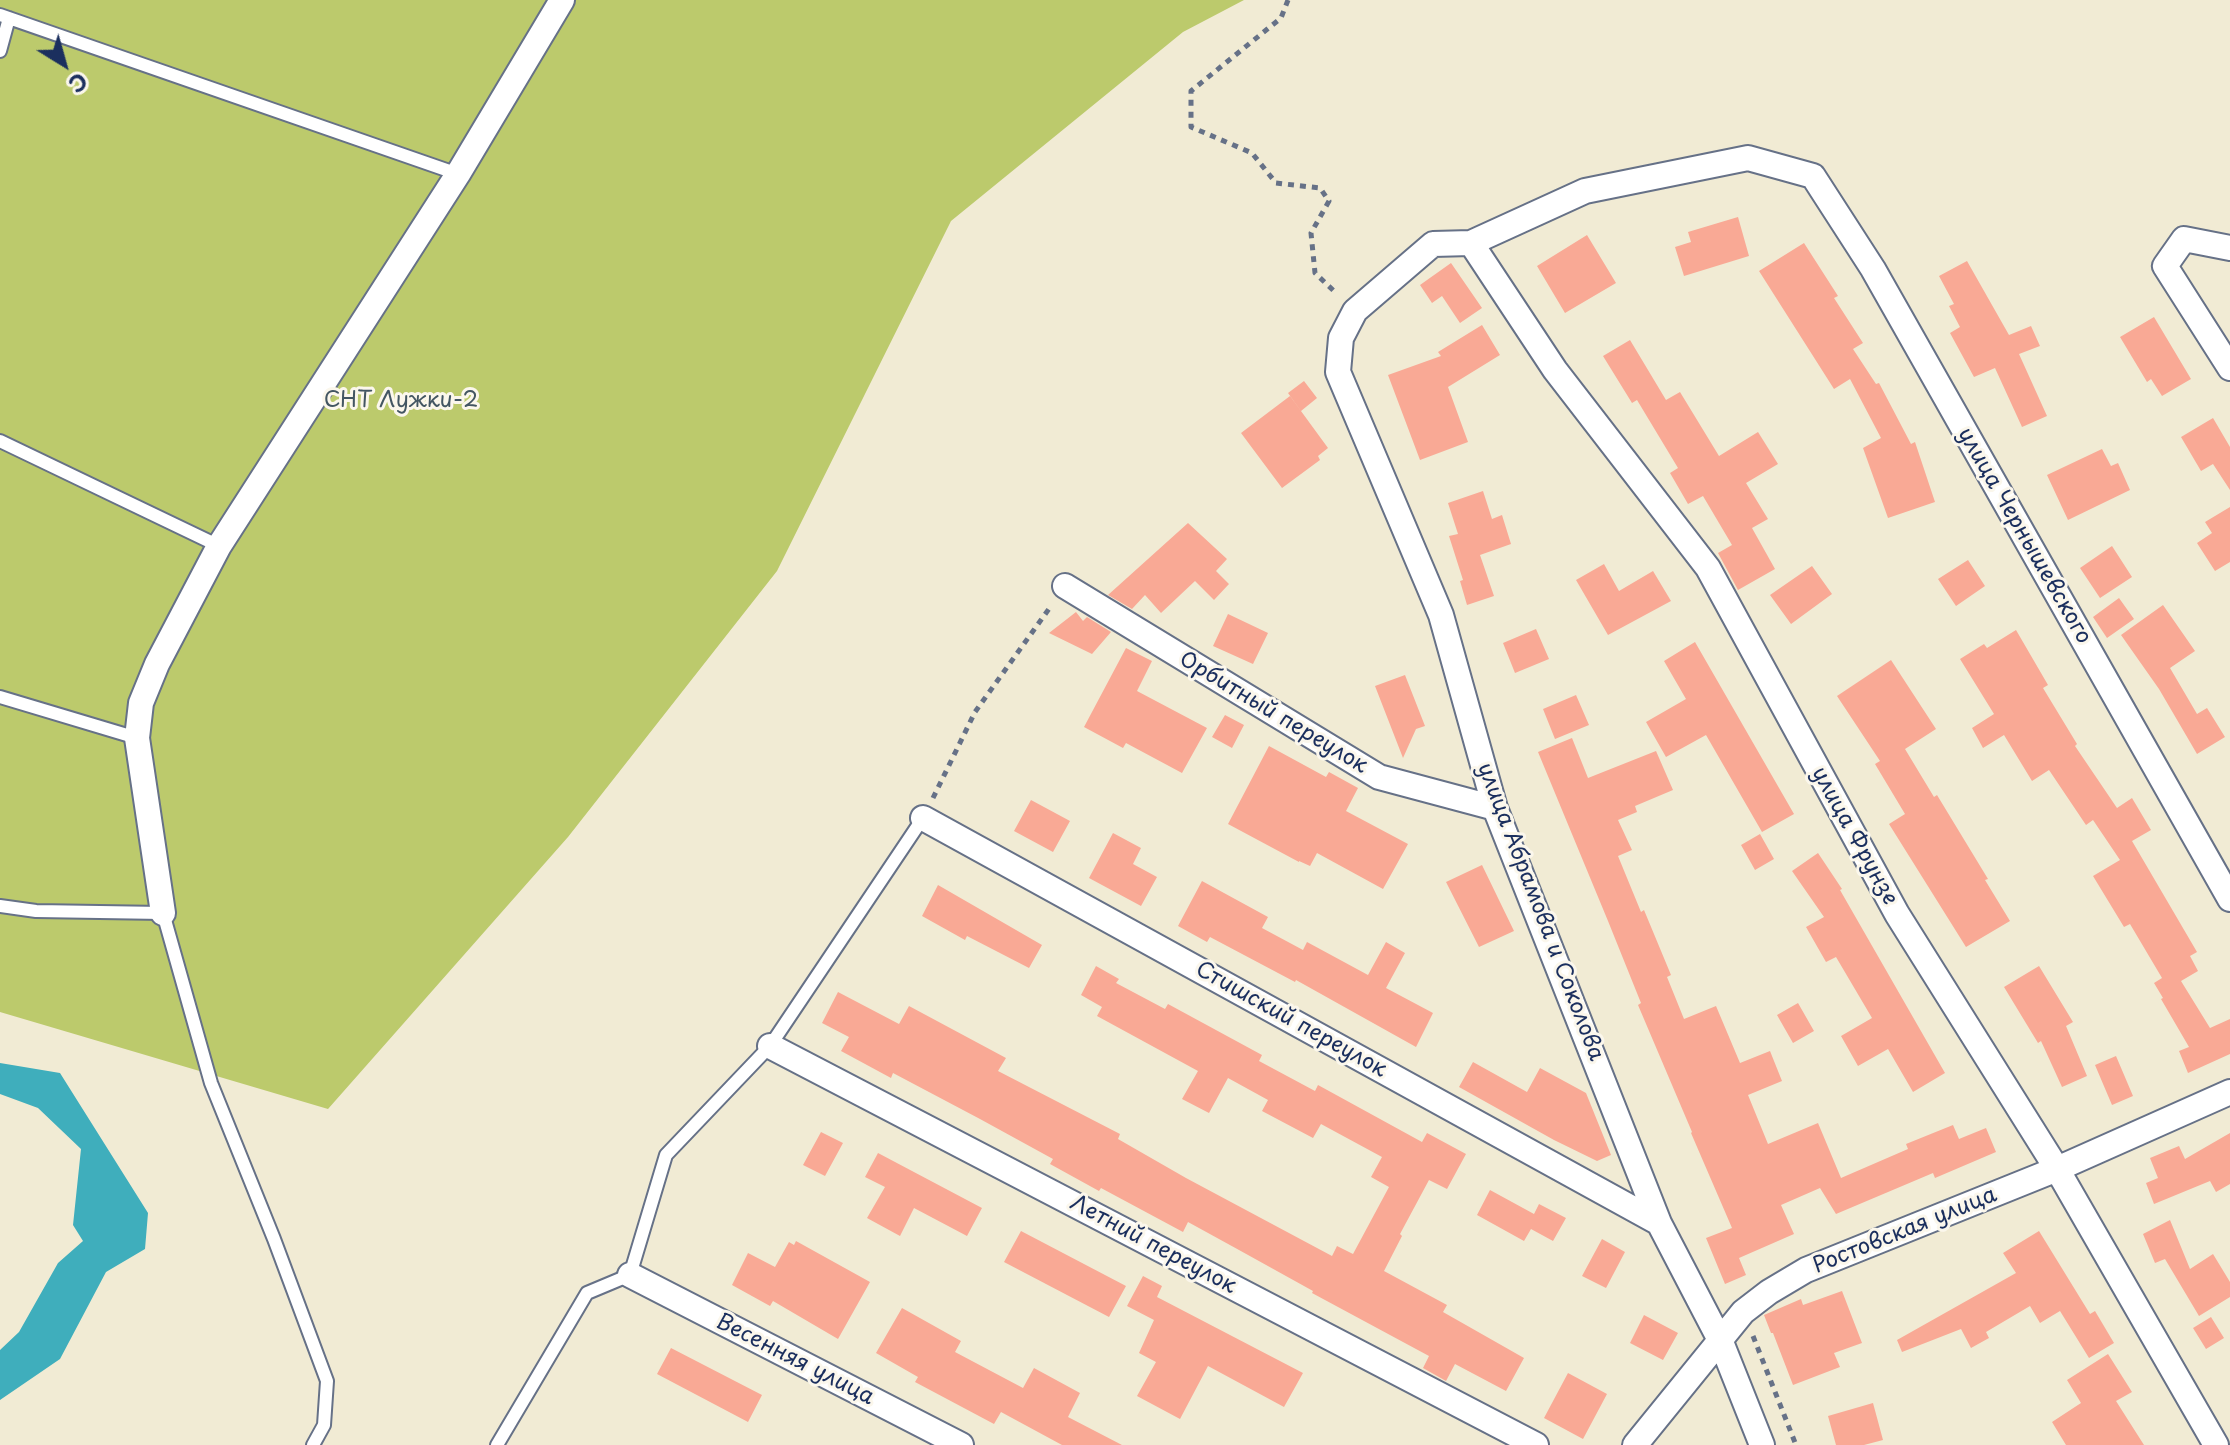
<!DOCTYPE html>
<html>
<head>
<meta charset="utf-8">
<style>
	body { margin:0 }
	#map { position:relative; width:2230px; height:1445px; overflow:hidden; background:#f1ebd4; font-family:"Playpen Sans",sans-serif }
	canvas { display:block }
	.north { position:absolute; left:24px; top:24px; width:80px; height:80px; -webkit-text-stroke:6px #fbf7ec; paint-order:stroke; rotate:143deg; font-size:22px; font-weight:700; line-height:32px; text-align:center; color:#1b2f5e }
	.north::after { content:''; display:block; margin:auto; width:28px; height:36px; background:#1b2f5e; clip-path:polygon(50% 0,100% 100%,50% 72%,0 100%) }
</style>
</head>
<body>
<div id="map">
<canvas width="2230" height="1445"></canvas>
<div class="north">С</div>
</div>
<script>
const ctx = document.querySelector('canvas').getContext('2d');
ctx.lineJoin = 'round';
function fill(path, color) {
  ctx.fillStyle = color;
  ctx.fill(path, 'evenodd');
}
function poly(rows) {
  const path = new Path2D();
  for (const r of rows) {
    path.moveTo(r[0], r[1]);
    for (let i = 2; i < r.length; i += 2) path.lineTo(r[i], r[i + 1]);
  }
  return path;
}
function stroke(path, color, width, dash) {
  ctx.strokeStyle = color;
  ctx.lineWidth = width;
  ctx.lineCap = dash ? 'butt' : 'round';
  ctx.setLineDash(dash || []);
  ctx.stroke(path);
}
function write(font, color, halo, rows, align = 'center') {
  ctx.font = font + ' "Playpen Sans",sans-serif';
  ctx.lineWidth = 6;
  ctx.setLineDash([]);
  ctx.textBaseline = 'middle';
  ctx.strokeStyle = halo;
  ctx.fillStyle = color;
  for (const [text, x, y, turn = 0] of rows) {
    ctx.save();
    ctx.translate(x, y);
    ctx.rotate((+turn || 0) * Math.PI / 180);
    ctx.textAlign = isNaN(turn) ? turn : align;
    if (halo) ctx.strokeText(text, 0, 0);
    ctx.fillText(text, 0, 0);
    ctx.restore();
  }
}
fill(poly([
	[0,0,1244,0,1183,32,951,221,777,571,568,837,328,1109,0,1012]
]), '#bcca6c');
fill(poly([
	[0,1063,60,1073,148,1213,145,1249,106,1272,60,1359,0,1400,0,1350,19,1332,58,1263,83,1241,73,1225,81,1149,38,1108,0,1094]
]), '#3faebc');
fill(poly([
	[1738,217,1749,256,1684,276,1675,247,1691,242,1688,232],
	[1587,235,1616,283,1565,313,1537,266],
	[1804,243,1838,296,1834,298,1863,343,1853,349,1876,384,1879,383,1911,444,1915,442,1935,502,1888,518,1863,448,1881,438,1850,379,1834,389,1759,271],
	[1967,261,2009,335,2031,326,2040,346,2019,354,2047,416,2022,427,1995,368,1974,377,1950,333,1960,327,1949,306,1954,304,1939,276],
	[1451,263,1482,308,1460,323,1442,296,1432,303,1420,285],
	[2154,317,2191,379,2162,396,2151,379,2147,382,2120,337],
	[1482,325,1500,355,1448,387,1468,442,1420,460,1388,375,1441,356,1438,352],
	[1630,340,1666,400,1680,392,1719,456,1758,432,1778,464,1746,483,1768,519,1752,528,1775,569,1738,590,1718,553,1732,545,1703,496,1688,504,1670,473,1678,468,1637,400,1632,403,1603,356],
	[1304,381,1317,398,1301,411,1288,393],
	[1290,396,1328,448,1318,456,1320,460,1282,488,1241,433],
	[2213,418,2230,447,2230,490,2213,464,2201,471,2181,437],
	[2102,449,2111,466,2118,463,2130,490,2068,520,2047,475],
	[1483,491,1492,519,1502,515,1511,544,1480,555,1494,596,1467,605,1460,581,1463,580,1449,536,1458,534,1448,503],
	[2230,507,2230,562,2215,571,2197,543,2212,533,2205,522],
	[1188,523,1227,559,1216,571,1229,584,1214,600,1195,581,1161,613,1145,595,1132,609,1108,595],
	[2112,546,2132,577,2100,598,2080,568],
	[1968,560,1985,586,1956,606,1938,579],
	[1604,564,1619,591,1653,571,1671,601,1608,635,1576,580],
	[1812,566,1832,594,1791,624,1770,595],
	[2119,598,2134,619,2107,638,2093,617],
	[2163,605,2195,651,2170,668,2197,714,2207,708,2225,737,2197,754,2159,689,2121,635],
	[1076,612,1083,621,1087,617,1111,632,1092,654,1049,633],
	[1228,614,1268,633,1253,664,1213,646],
	[1536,629,1549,659,1515,673,1503,643],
	[2016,630,2048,685,2043,688,2077,744,2075,746,2117,808,2132,798,2151,830,2132,841,2197,952,2190,956,2198,971,2181,981,2210,1028,2230,1019,2230,1054,2188,1073,2179,1051,2189,1047,2161,999,2163,998,2154,983,2162,978,2130,924,2124,927,2093,876,2120,860,2093,820,2086,825,2049,770,2032,781,2004,735,1983,748,1972,728,1994,714,1960,659,1984,644,1987,648],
	[1695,642,1794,814,1762,832,1706,735,1666,757,1646,722,1686,699,1664,661],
	[1126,648,1152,661,1137,691,1207,728,1182,773,1126,743,1123,748,1084,727],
	[1891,660,1936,729,1905,749,1934,797,1937,795,1988,879,1985,880,2010,921,1966,947,1889,824,1905,814,1875,764,1880,761,1837,696],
	[1405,675,1425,726,1416,729,1403,758,1375,686],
	[1576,695,1589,725,1555,739,1543,709],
	[1225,715,1244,725,1232,748,1212,737],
	[1572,738,1588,778,1656,751,1673,790,1635,806,1637,812,1618,820,1632,850,1618,856,1641,912,1644,910,1671,975,1667,977,1684,1019,1716,1006,1740,1063,1770,1051,1782,1081,1748,1095,1768,1144,1818,1123,1841,1178,1908,1149,1906,1144,1953,1125,1959,1139,1986,1128,1996,1152,1935,1178,1933,1173,1836,1214,1820,1188,1781,1205,1794,1234,1739,1258,1746,1275,1725,1284,1706,1238,1732,1228,1691,1133,1692,1132,1638,1005,1641,1003,1608,921,1538,752],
	[1269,746,1326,777,1329,772,1358,788,1346,811,1408,844,1383,889,1317,853,1310,866,1299,861,1299,862,1228,824],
	[1031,800,1070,821,1053,852,1014,831],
	[1113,833,1141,848,1133,864,1157,877,1141,906,1089,878],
	[1760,834,1774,859,1755,870,1741,845],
	[1818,853,1842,889,1840,890,1945,1073,1913,1092,1888,1049,1858,1066,1841,1036,1872,1018,1836,957,1826,962,1806,927,1824,917,1792,871],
	[1482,865,1514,931,1479,947,1446,882],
	[1202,881,1268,917,1262,928,1303,950,1307,942,1368,975,1386,942,1405,953,1386,988,1433,1013,1416,1047,1296,980,1295,982,1210,937,1207,942,1178,926],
	[938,885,1042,945,1029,968,967,936,965,940,922,916],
	[1096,966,1119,979,1116,983,1165,1009,1168,1004,1262,1055,1259,1061,1315,1091,1318,1085,1422,1142,1427,1133,1466,1154,1447,1189,1429,1180,1400,1234,1402,1236,1384,1271,1447,1305,1443,1312,1524,1358,1506,1391,1455,1364,1446,1381,1423,1368,1429,1356,1312,1293,1313,1291,1239,1250,1188,1222,1183,1232,1101,1188,1099,1191,1050,1164,1053,1159,980,1119,893,1073,891,1078,841,1051,849,1037,822,1023,838,992,899,1024,909,1006,1006,1058,998,1071,1120,1134,1118,1139,1186,1178,1332,1256,1337,1246,1353,1254,1389,1187,1371,1177,1382,1157,1321,1124,1313,1138,1262,1111,1268,1100,1228,1078,1209,1113,1182,1099,1198,1071,1097,1016,1102,1007,1081,995],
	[2039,966,2073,1022,2066,1026,2087,1076,2062,1087,2041,1041,2038,1043,2004,987],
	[1798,1003,1814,1031,1793,1043,1777,1015],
	[2116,1056,2133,1096,2112,1105,2095,1065],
	[1473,1062,1527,1092,1540,1068,1586,1093,1611,1155,1597,1161,1554,1140,1459,1087],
	[821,1132,843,1143,825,1176,803,1165],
	[2230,1133,2230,1184,2216,1192,2210,1181,2154,1204,2146,1183,2158,1178,2150,1158,2179,1146,2185,1159],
	[878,1153,982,1208,967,1236,914,1208,900,1236,867,1218,885,1187,865,1177],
	[1490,1190,1534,1214,1539,1204,1566,1218,1553,1241,1531,1229,1524,1241,1477,1215],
	[2170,1220,2190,1269,2213,1254,2230,1282,2230,1297,2199,1316,2165,1259,2155,1263,2143,1234],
	[1021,1231,1126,1286,1109,1317,1004,1262],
	[2039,1231,2090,1314,2095,1311,2114,1343,2089,1358,2060,1311,2040,1323,2030,1306,1986,1332,1989,1338,1971,1348,1961,1329,1902,1352,1897,1340,2016,1273,2003,1253],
	[1602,1239,1625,1252,1606,1288,1582,1276],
	[796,1241,870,1282,838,1339,773,1301,770,1306,732,1285,748,1253,775,1267,789,1242,794,1245],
	[1143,1276,1162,1286,1157,1297,1303,1373,1284,1407,1208,1366,1180,1419,1137,1396,1156,1362,1139,1353,1154,1320,1127,1306],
	[1842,1291,1862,1343,1834,1353,1840,1367,1793,1385,1773,1333,1771,1333,1764,1315,1801,1299,1803,1305],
	[902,1308,961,1341,955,1352,1023,1388,1034,1368,1080,1393,1068,1417,1122,1445,1062,1445,1001,1412,994,1424,915,1382,918,1377,876,1353],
	[1644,1315,1678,1333,1663,1360,1630,1343],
	[2211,1317,2224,1338,2206,1349,2193,1328],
	[671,1348,762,1395,748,1422,657,1374],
	[2108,1354,2132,1392,2116,1401,2144,1445,2066,1445,2052,1422,2081,1403,2067,1380],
	[1568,1373,1607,1394,1583,1439,1544,1418],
	[1873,1403,1883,1440,1864,1445,1836,1445,1828,1416]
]), '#f9a995');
const service = poly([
	[0,15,458,174],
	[0,51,9,18],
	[0,441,219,546],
	[0,697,137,738],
	[0,906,36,911,163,913,211,1083,274,1239,327,1381,324,1425,313,1445],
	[497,1445,587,1293,630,1275,666,1155,770,1046,923,818]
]);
const minor = poly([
	[1471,243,1555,370,1708,568,1897,914,2057,1169,2216,1445],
	[2230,248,2184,239,2165,266,2230,368],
	[1065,586,1379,777,1495,808],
	[923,818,1659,1223],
	[163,913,137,738,141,703,157,664,219,546,458,174,562,0],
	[770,1046,1536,1445],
	[630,1275,961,1445],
	[1635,1445,1743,1312,1769,1292,1806,1270,2057,1169,2230,1092],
	[1762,1445,1721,1342,1659,1223,1495,808,1441,615,1338,372,1341,338,1355,311,1433,244,1471,243,1585,191,1748,158,1813,176,1873,269,2230,899]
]);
stroke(service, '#667187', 16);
stroke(minor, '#667187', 28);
stroke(poly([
	[1288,0,1281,18,1191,91,1191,127,1252,153,1276,183,1320,188,1329,201,1311,233,1315,273,1337,294],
	[933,798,975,712,1051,606],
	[1753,1336,1796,1445]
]), '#667187', 5, [6, 6]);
stroke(service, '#fff', 12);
stroke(minor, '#fff', 24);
write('22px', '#435662', '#fbf7ec', [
	["СНТ Лужки-2",401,401]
]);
write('22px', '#1b2f5e', '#fbf7ec', [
	["улица Чернышевского",2024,536,60],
	["Орбитный переулок",1273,713,31],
	["улица Фрунзе",1854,836,61],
	["улица Абрамова и Соколова",1540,912,69],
	["Стишский переулок",1291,1020,29],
	["Ростовская улица",1905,1231,-22],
	["Летний переулок",1153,1245,28],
	["Весенняя улица",795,1360,27]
]);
</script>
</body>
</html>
